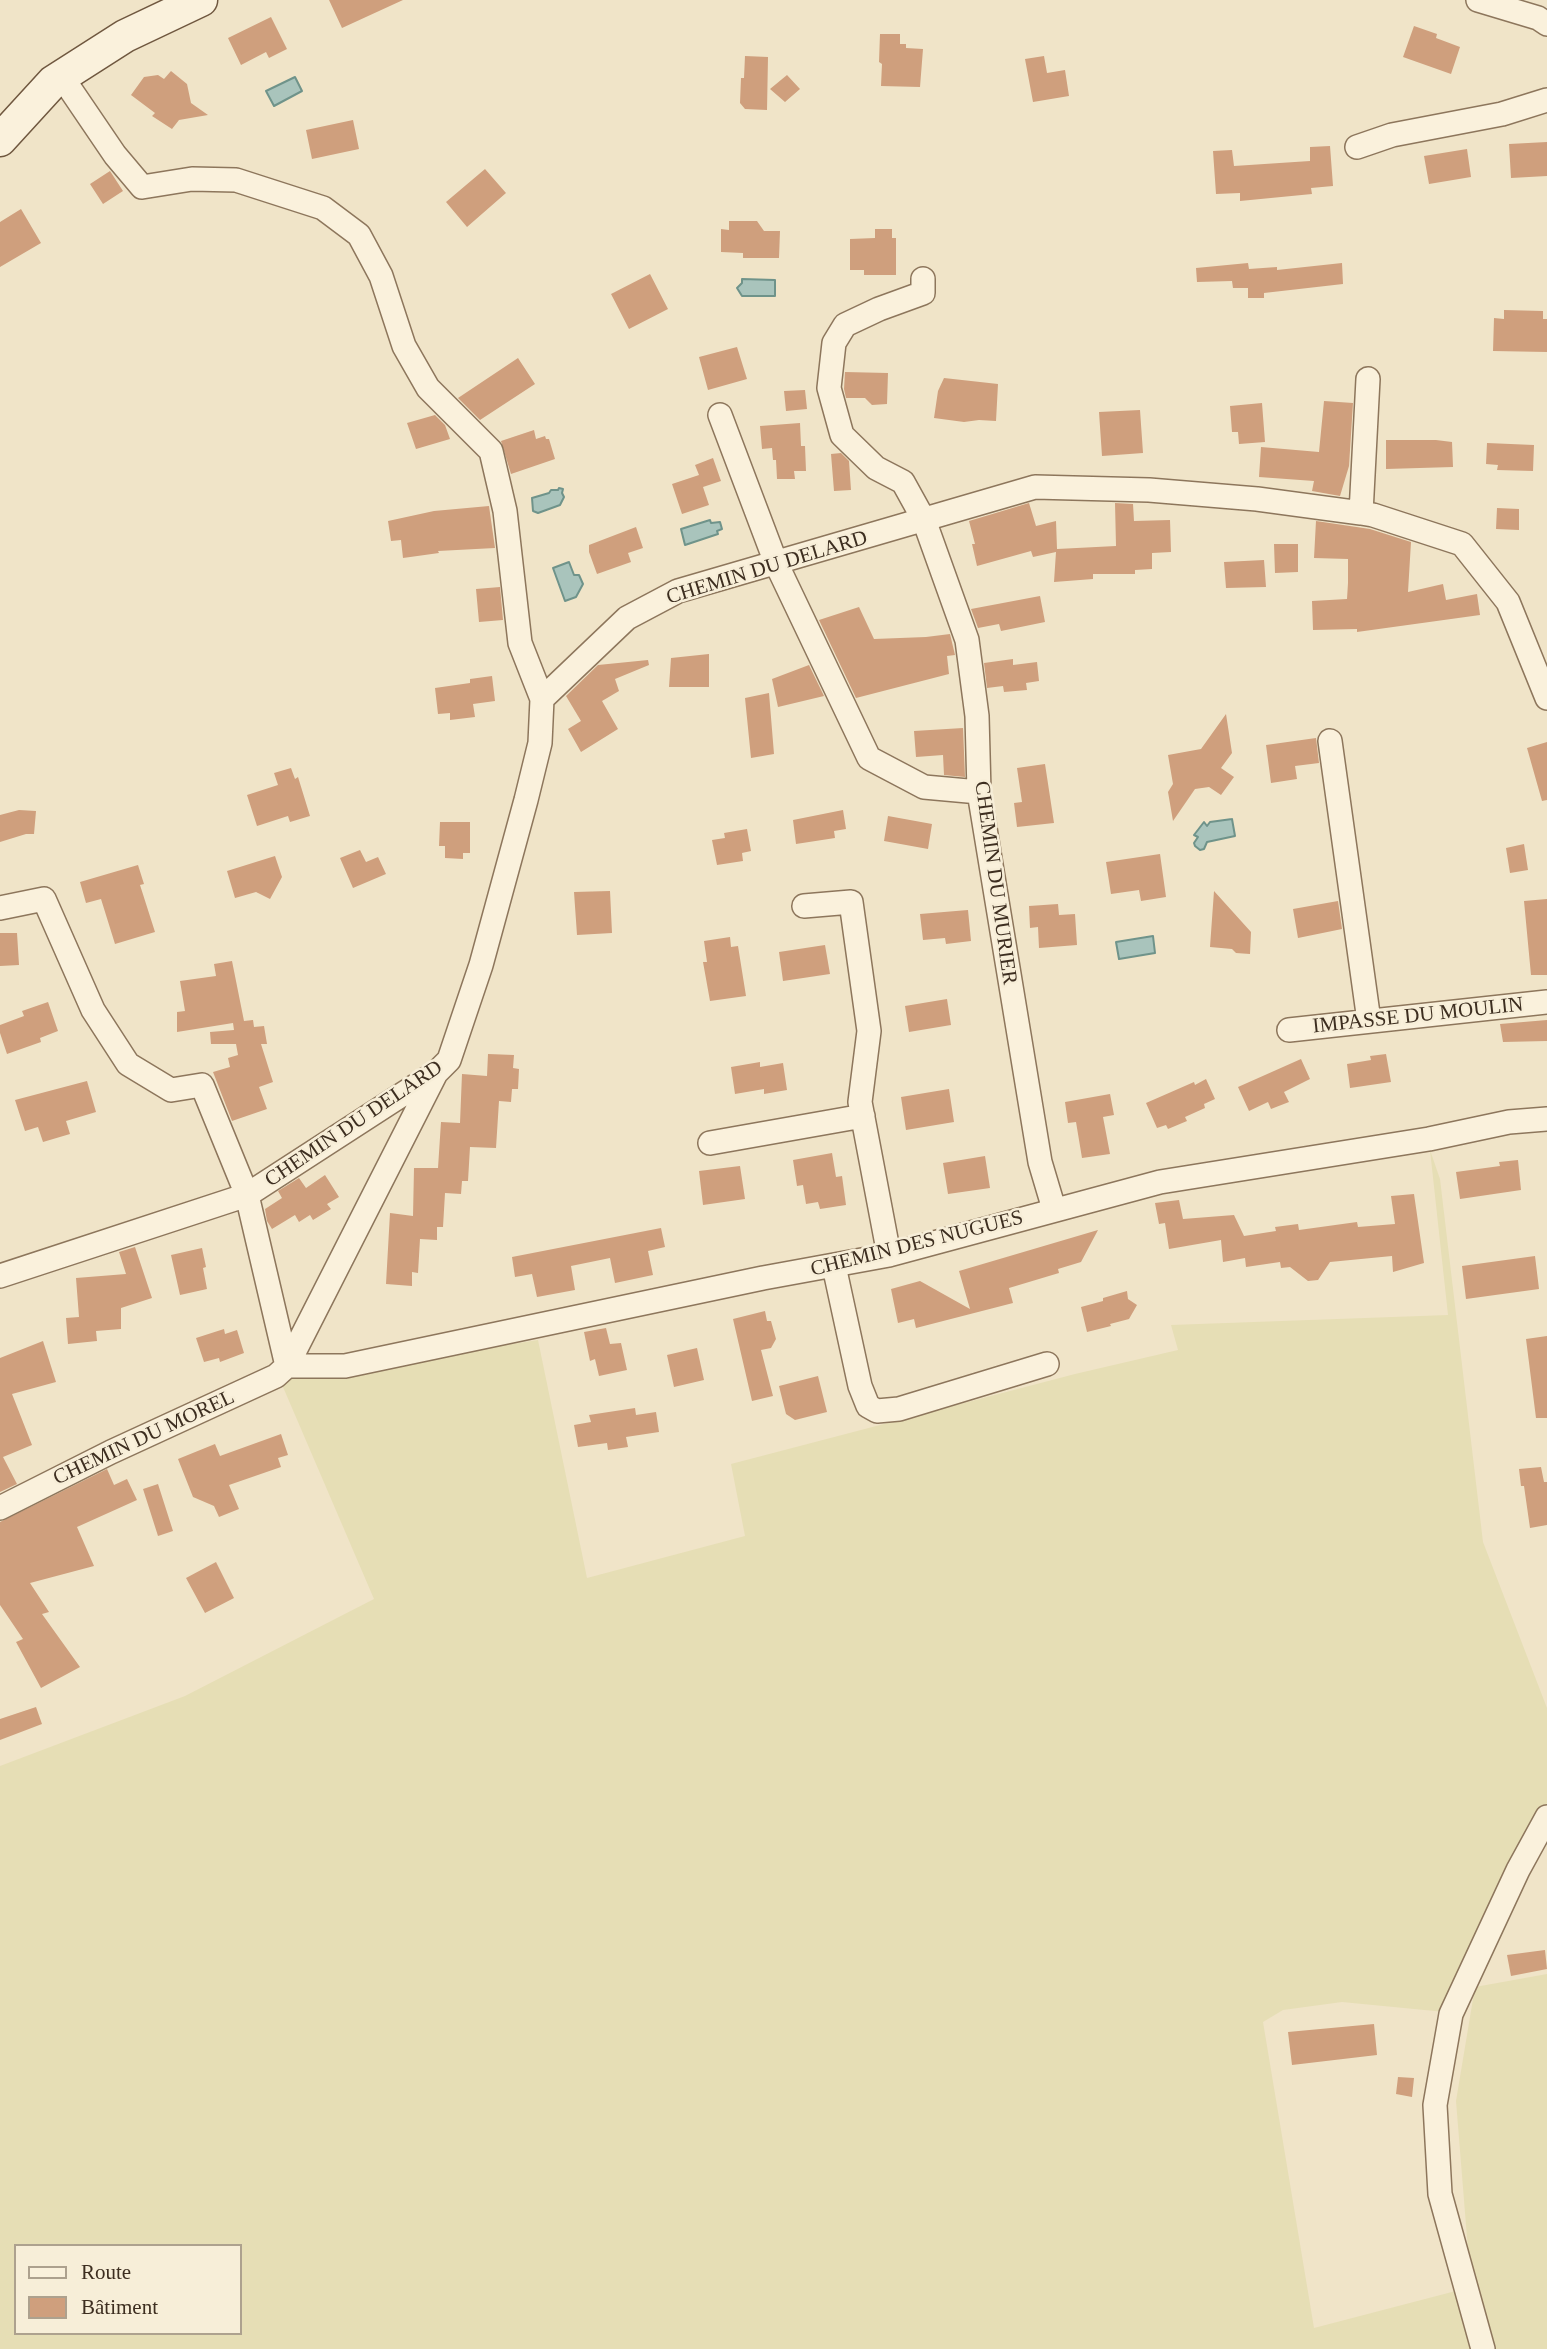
<!DOCTYPE html>
<html>
<head>
<meta charset="utf-8">
<style>
	body { margin:0 }
	#map { position:relative; width:1547px; height:2349px; overflow:hidden; background:#f0e4c8; font-family:"Times New Roman",serif }
	canvas { display:block }
	.legend { position:absolute; left:14px; top:2244px; width:228px; height:91px; box-sizing:border-box; background:#f7eed8; border:2px solid #ada18e; margin:0; padding:9px 12px; list-style:none; font-size:21px; color:#3d2e20 }
	.legend li { display:flex; align-items:center; gap:14px; height:35px }
	.legend b { width:35px; border:2px solid #ada18e }
</style>
</head>
<body>
<div id="map">
<canvas width="1547" height="2349"></canvas>
<ul class="legend">
<li><b style="height:9px;background:#faf1dc"></b>Route</li>
<li><b style="height:19px;background:#cf9f7d"></b>Bâtiment</li>
</ul>
</div>
<script>
const ctx = document.querySelector('canvas').getContext('2d');
ctx.lineJoin = 'round';
function fill(path, color) {
  ctx.fillStyle = color;
  ctx.fill(path, 'evenodd');
}
function poly(rows) {
  const path = new Path2D();
  for (const r of rows) {
    path.moveTo(r[0], r[1]);
    for (let i = 2; i < r.length; i += 2) path.lineTo(r[i], r[i + 1]);
  }
  return path;
}
function stroke(path, color, width, dash) {
  ctx.strokeStyle = color;
  ctx.lineWidth = width;
  ctx.lineCap = dash ? 'butt' : 'round';
  ctx.setLineDash(dash || []);
  ctx.stroke(path);
}
function write(font, color, halo, rows, align = 'center') {
  ctx.font = font + ' "Times New Roman",serif';
  ctx.lineWidth = 5;
  ctx.setLineDash([]);
  ctx.textBaseline = 'middle';
  ctx.strokeStyle = halo;
  ctx.fillStyle = color;
  for (const [text, x, y, turn = 0] of rows) {
    ctx.save();
    ctx.translate(x, y);
    ctx.rotate((+turn || 0) * Math.PI / 180);
    ctx.textAlign = isNaN(turn) ? turn : align;
    if (halo) ctx.strokeText(text, 0, 0);
    ctx.fillText(text, 0, 0);
    ctx.restore();
  }
}
fill(poly([
	[1430,1150,1440,1179,1483,1542,1547,1708,1547,1803,1538,1814,1445,2012,1342,2002,1283,2010,1263,2022,1314,2328,1471,2287,1456,2101,1475,1987,1547,1974,1547,2349,0,2349,0,1766,185,1696,374,1599,280,1380,538,1340,587,1578,745,1536,731,1464,1075,1374,1178,1350,1171,1325,1448,1315],
	[16,2246,240,2246,240,2333,16,2333]
]), '#e6deb5');
const water = poly([
	[295,77,302,91,274,106,266,91,295,77],
	[742,279,775,280,775,296,742,296,737,288,742,283,742,279],
	[559,488,563,489,562,493,564,497,560,505,538,513,533,511,532,498,549,493,551,490,558,490,559,488],
	[710,520,711,523,720,522,722,529,717,531,718,534,685,545,681,529,710,520],
	[569,562,574,575,579,575,583,584,576,597,565,601,553,568,569,562],
	[1232,819,1235,836,1207,842,1204,849,1200,850,1195,846,1194,843,1198,837,1194,835,1204,822,1207,826,1210,822,1232,819],
	[1153,936,1155,953,1119,959,1116,942,1153,936]
]);
fill(water, '#a9c4bc');
stroke(water, '#6f938a', 2);
fill(poly([
	[329,0,403,0,342,28],
	[271,17,287,49,269,58,266,52,241,65,228,38],
	[1414,26,1437,34,1436,38,1460,47,1451,74,1403,57],
	[880,34,900,34,900,44,906,44,906,48,923,49,920,87,881,86,882,64,879,62],
	[745,56,768,57,767,110,745,109,740,103,741,78,744,78],
	[1044,56,1047,73,1065,70,1069,96,1033,102,1025,59],
	[171,71,187,84,191,103,208,115,179,120,172,129,152,116,155,113,131,95,144,77,158,75,164,79],
	[787,75,800,89,785,102,770,89],
	[353,120,359,149,312,159,306,130],
	[1547,142,1547,176,1511,178,1509,144],
	[1330,146,1333,186,1311,188,1312,194,1240,201,1240,193,1216,194,1213,151,1232,150,1234,166,1310,161,1310,147],
	[1467,149,1471,177,1429,184,1424,156],
	[485,169,506,193,467,227,446,202],
	[110,171,123,191,103,204,90,184],
	[21,209,41,243,0,267,0,222],
	[729,221,757,221,764,231,780,231,779,258,743,258,743,253,721,252,721,229,729,230],
	[875,229,892,229,892,238,896,238,896,275,864,275,864,270,850,270,850,239,875,238],
	[1248,263,1249,269,1277,267,1277,270,1342,263,1343,284,1264,293,1264,298,1248,298,1248,288,1233,288,1232,281,1197,282,1196,268],
	[650,274,668,309,629,329,611,294],
	[1504,310,1543,311,1543,319,1547,319,1547,352,1493,351,1494,318,1504,319],
	[737,347,747,379,708,390,699,357],
	[518,358,535,384,480,420,458,398],
	[845,372,888,373,887,404,872,405,865,398,846,398,844,389],
	[944,378,998,384,996,421,979,420,964,422,934,418,938,391],
	[805,390,807,409,786,411,784,391],
	[1324,401,1353,403,1349,466,1340,496,1312,491,1314,481,1259,477,1261,447,1319,452],
	[1262,403,1265,442,1239,444,1238,432,1232,432,1230,406],
	[1140,410,1143,453,1102,456,1099,412],
	[435,415,445,425,450,439,416,449,407,423],
	[800,423,801,446,805,446,806,471,794,471,795,479,777,479,776,460,773,460,772,448,762,449,760,426],
	[534,430,536,439,545,436,546,439,549,439,555,459,511,474,501,441],
	[1386,440,1436,440,1452,442,1453,467,1386,469],
	[1487,443,1534,445,1533,471,1497,470,1498,465,1486,464],
	[841,453,849,461,851,490,834,491,831,454],
	[713,458,721,481,703,487,709,505,682,514,672,484,699,475,695,465],
	[1029,503,1036,526,1056,521,1057,549,1116,546,1115,503,1133,504,1134,521,1170,520,1171,552,1152,553,1152,569,1135,570,1135,574,1093,574,1093,579,1054,582,1056,552,1033,557,1031,551,977,566,972,544,975,544,969,521],
	[489,506,495,548,438,551,439,553,403,558,401,540,391,541,388,521,434,511],
	[1497,508,1519,509,1519,530,1496,529],
	[1316,521,1370,529,1411,542,1408,592,1443,584,1446,600,1477,594,1480,615,1357,632,1357,629,1313,630,1312,601,1347,599,1348,583,1348,559,1314,558],
	[636,527,643,548,628,553,631,562,597,574,589,552,589,545],
	[1274,544,1298,544,1298,572,1275,573],
	[1264,560,1266,587,1226,588,1224,562],
	[500,587,503,620,479,622,476,589],
	[1040,596,1045,622,1001,631,999,624,978,628,971,609],
	[859,607,874,639,926,637,950,634,955,655,947,656,949,674,856,698,819,620],
	[709,654,709,687,669,687,671,658],
	[1013,659,1013,665,1037,662,1039,681,1026,683,1027,690,1004,692,1003,686,987,688,984,663],
	[648,660,649,665,615,679,619,691,602,701,618,729,581,752,568,729,581,721,566,696,598,665],
	[809,665,824,696,778,707,772,679],
	[492,676,495,701,473,704,475,717,450,720,450,713,438,714,435,688,470,683,470,679],
	[769,693,774,754,751,758,745,698],
	[1226,714,1232,753,1221,768,1234,777,1221,795,1209,787,1195,789,1173,821,1168,792,1173,784,1168,755,1201,749],
	[963,728,965,777,944,775,943,755,916,757,914,731],
	[1316,738,1319,763,1295,766,1297,779,1271,783,1266,745],
	[1547,742,1547,800,1542,801,1527,748],
	[1045,764,1054,823,1017,827,1014,803,1022,802,1017,768],
	[291,768,295,779,298,777,310,816,290,822,288,816,257,826,247,795,278,785,274,773],
	[19,810,36,811,34,834,26,834,0,842,0,815],
	[843,810,846,829,834,831,835,838,796,844,793,820],
	[888,816,932,824,928,849,884,841],
	[440,822,470,822,470,853,463,853,463,859,445,858,445,846,439,846],
	[747,829,751,851,742,853,743,861,717,865,712,840,725,838,724,833],
	[1524,844,1528,870,1510,873,1506,848],
	[360,850,366,862,378,857,386,874,353,888,340,858],
	[1160,854,1166,897,1141,901,1139,890,1111,894,1106,862],
	[275,856,282,877,270,899,256,892,235,898,227,871],
	[138,865,144,884,140,885,155,932,115,944,101,899,86,903,80,882],
	[610,891,612,933,577,935,574,892],
	[1214,891,1251,932,1250,954,1236,953,1232,949,1210,947],
	[1547,899,1547,975,1531,975,1524,901],
	[1338,901,1342,929,1298,938,1293,909],
	[1058,904,1059,915,1075,914,1077,945,1039,948,1038,927,1030,928,1029,906],
	[968,910,971,941,946,944,945,938,923,940,920,914],
	[0,933,17,933,19,965,0,966],
	[730,937,731,947,738,946,746,996,710,1001,703,962,707,962,704,941],
	[825,945,830,974,783,981,779,952],
	[232,961,244,1021,253,1020,254,1027,264,1026,267,1044,261,1044,273,1082,259,1087,267,1109,232,1121,213,1072,230,1067,228,1058,238,1055,236,1044,211,1044,210,1032,234,1030,233,1023,177,1032,177,1012,185,1011,180,981,216,976,214,964],
	[947,999,951,1025,909,1032,905,1006],
	[48,1002,58,1031,40,1038,41,1042,7,1054,0,1033,0,1025,24,1016,22,1011],
	[1547,1020,1547,1041,1503,1042,1500,1024],
	[488,1054,514,1055,513,1068,519,1069,518,1089,512,1089,511,1102,499,1101,496,1148,470,1147,468,1181,462,1181,461,1194,445,1193,443,1227,437,1227,437,1240,420,1239,418,1273,412,1272,412,1286,386,1284,390,1213,413,1216,414,1168,438,1168,441,1122,460,1123,462,1074,487,1076],
	[1386,1054,1391,1082,1350,1088,1347,1064,1371,1060,1370,1056],
	[1301,1059,1310,1079,1284,1092,1289,1102,1271,1109,1268,1102,1249,1111,1238,1087],
	[760,1062,760,1067,783,1063,787,1090,764,1094,764,1089,735,1094,731,1067],
	[1206,1079,1215,1099,1204,1104,1205,1108,1185,1117,1187,1121,1168,1129,1166,1125,1157,1128,1146,1103,1194,1082,1195,1085],
	[87,1081,96,1112,66,1121,70,1134,43,1142,38,1127,25,1131,15,1100],
	[949,1089,954,1122,906,1130,901,1097],
	[1110,1094,1114,1115,1103,1117,1110,1154,1082,1158,1076,1122,1068,1123,1065,1102],
	[832,1153,836,1177,842,1176,846,1205,820,1209,818,1202,806,1204,803,1185,797,1186,793,1160],
	[985,1156,990,1188,948,1194,943,1163],
	[1518,1160,1521,1190,1460,1199,1456,1172,1500,1166,1499,1162],
	[740,1166,745,1199,703,1205,699,1171],
	[325,1175,339,1197,327,1204,331,1209,313,1220,310,1215,299,1222,295,1215,272,1229,267,1221,265,1209,282,1198,278,1191,299,1178,306,1188],
	[1414,1194,1424,1263,1393,1272,1392,1256,1330,1262,1318,1280,1308,1281,1290,1267,1281,1268,1280,1262,1246,1267,1245,1258,1223,1262,1221,1240,1169,1249,1165,1223,1159,1224,1155,1203,1179,1200,1183,1219,1234,1215,1244,1236,1276,1231,1275,1227,1298,1224,1299,1230,1357,1222,1358,1227,1395,1224,1391,1196],
	[661,1228,665,1247,648,1251,653,1275,615,1283,610,1258,571,1266,575,1290,537,1297,532,1274,515,1277,512,1257],
	[1098,1230,1081,1262,1058,1269,1059,1273,1009,1288,1013,1303,916,1328,914,1319,898,1323,891,1289,920,1281,970,1309,959,1271],
	[135,1247,152,1298,121,1308,121,1329,96,1331,97,1341,68,1344,66,1318,79,1317,76,1278,126,1274,119,1252],
	[202,1248,206,1267,203,1268,207,1289,180,1295,171,1255],
	[1535,1256,1539,1289,1466,1299,1462,1266],
	[1127,1291,1128,1299,1137,1305,1129,1319,1110,1324,1111,1326,1087,1332,1081,1307,1103,1301,1103,1298],
	[765,1311,767,1321,771,1321,776,1339,771,1348,761,1350,773,1396,752,1401,733,1319],
	[606,1328,610,1344,621,1343,627,1370,599,1376,595,1359,590,1361,584,1332],
	[224,1329,225,1334,237,1330,244,1353,220,1362,219,1358,204,1362,196,1338],
	[1547,1336,1547,1418,1536,1418,1526,1339],
	[43,1341,56,1382,12,1394,32,1445,3,1457,17,1484,0,1492,0,1358],
	[697,1348,704,1380,674,1387,667,1355],
	[818,1376,827,1412,795,1420,786,1414,779,1386],
	[635,1408,636,1415,656,1412,659,1432,626,1437,628,1447,608,1450,607,1443,578,1447,574,1425,591,1422,589,1415],
	[281,1434,288,1455,278,1458,281,1467,229,1485,239,1509,219,1517,214,1506,193,1497,178,1459,215,1444,220,1456],
	[1541,1467,1544,1482,1547,1482,1547,1525,1530,1528,1524,1486,1521,1486,1519,1469],
	[107,1469,114,1485,127,1479,137,1500,77,1527,94,1566,30,1583,49,1612,42,1614,80,1667,41,1688,16,1642,23,1639,0,1605,0,1522],
	[158,1484,173,1531,158,1536,143,1489],
	[216,1562,234,1598,205,1613,186,1578],
	[36,1707,42,1724,0,1740,0,1719],
	[1545,1950,1547,1969,1511,1976,1507,1955],
	[1374,2024,1377,2055,1292,2065,1288,2032],
	[1398,2077,1414,2078,1412,2097,1396,2094]
]), '#cf9f7d');
const street = poly([
	[1478,0,1538,18,1547,24],
	[62,77,115,155,142,187,192,179,236,180,323,208,359,235,381,276,404,346,428,388,491,451,505,511,520,643,542,699,540,743,526,800,481,965,449,1060,437,1072,247,1195,287,1366],
	[1357,147,1392,135,1502,114,1547,100],
	[923,279,923,293,879,309,845,325,834,343,829,388,842,435,876,468,903,482,924,520,967,640,977,716,979,792,1040,1162,1054,1209],
	[720,415,776,563,869,758,924,787,979,792],
	[1361,513,1368,379],
	[542,699,627,618,678,591,1035,487,1149,490,1257,499,1361,513,1373,515,1462,544,1508,602,1547,698],
	[1330,741,1369,1021],
	[804,906,851,902,869,1031,860,1102,889,1255],
	[0,908,44,899,93,1010,128,1064,171,1090,202,1085,247,1195,0,1276],
	[1289,1030,1547,1002],
	[710,1143,863,1116],
	[834,1266,860,1386,868,1406,877,1411,899,1409,1047,1364],
	[287,1366,345,1366,763,1278,889,1255,1160,1182,1429,1139,1509,1122,1547,1119],
	[0,1508,111,1452,276,1376,287,1366,435,1075],
	[1483,2349,1440,2194,1435,2105,1451,2014,1518,1870,1547,1817]
]);
const secondary = poly([
	[0,140,53,82,125,36,201,0]
]);
stroke(street, '#8d765c', 26);
stroke(secondary, '#6f573f', 35);
stroke(street, '#faf1dc', 23);
stroke(secondary, '#faf1dc', 32);
write('21px', '#3d2e20', '#f7eed8', [
	["CHEMIN DU DELARD",767,568,-17],
	["CHEMIN DU MURIER",995,883,82],
	["IMPASSE DU MOULIN",1418,1016,-6],
	["CHEMIN DU DELARD",354,1124,-34],
	["CHEMIN DES NUGUES",917,1244,-14],
	["CHEMIN DU MOREL",144,1438,-25]
]);
</script>
</body>
</html>
